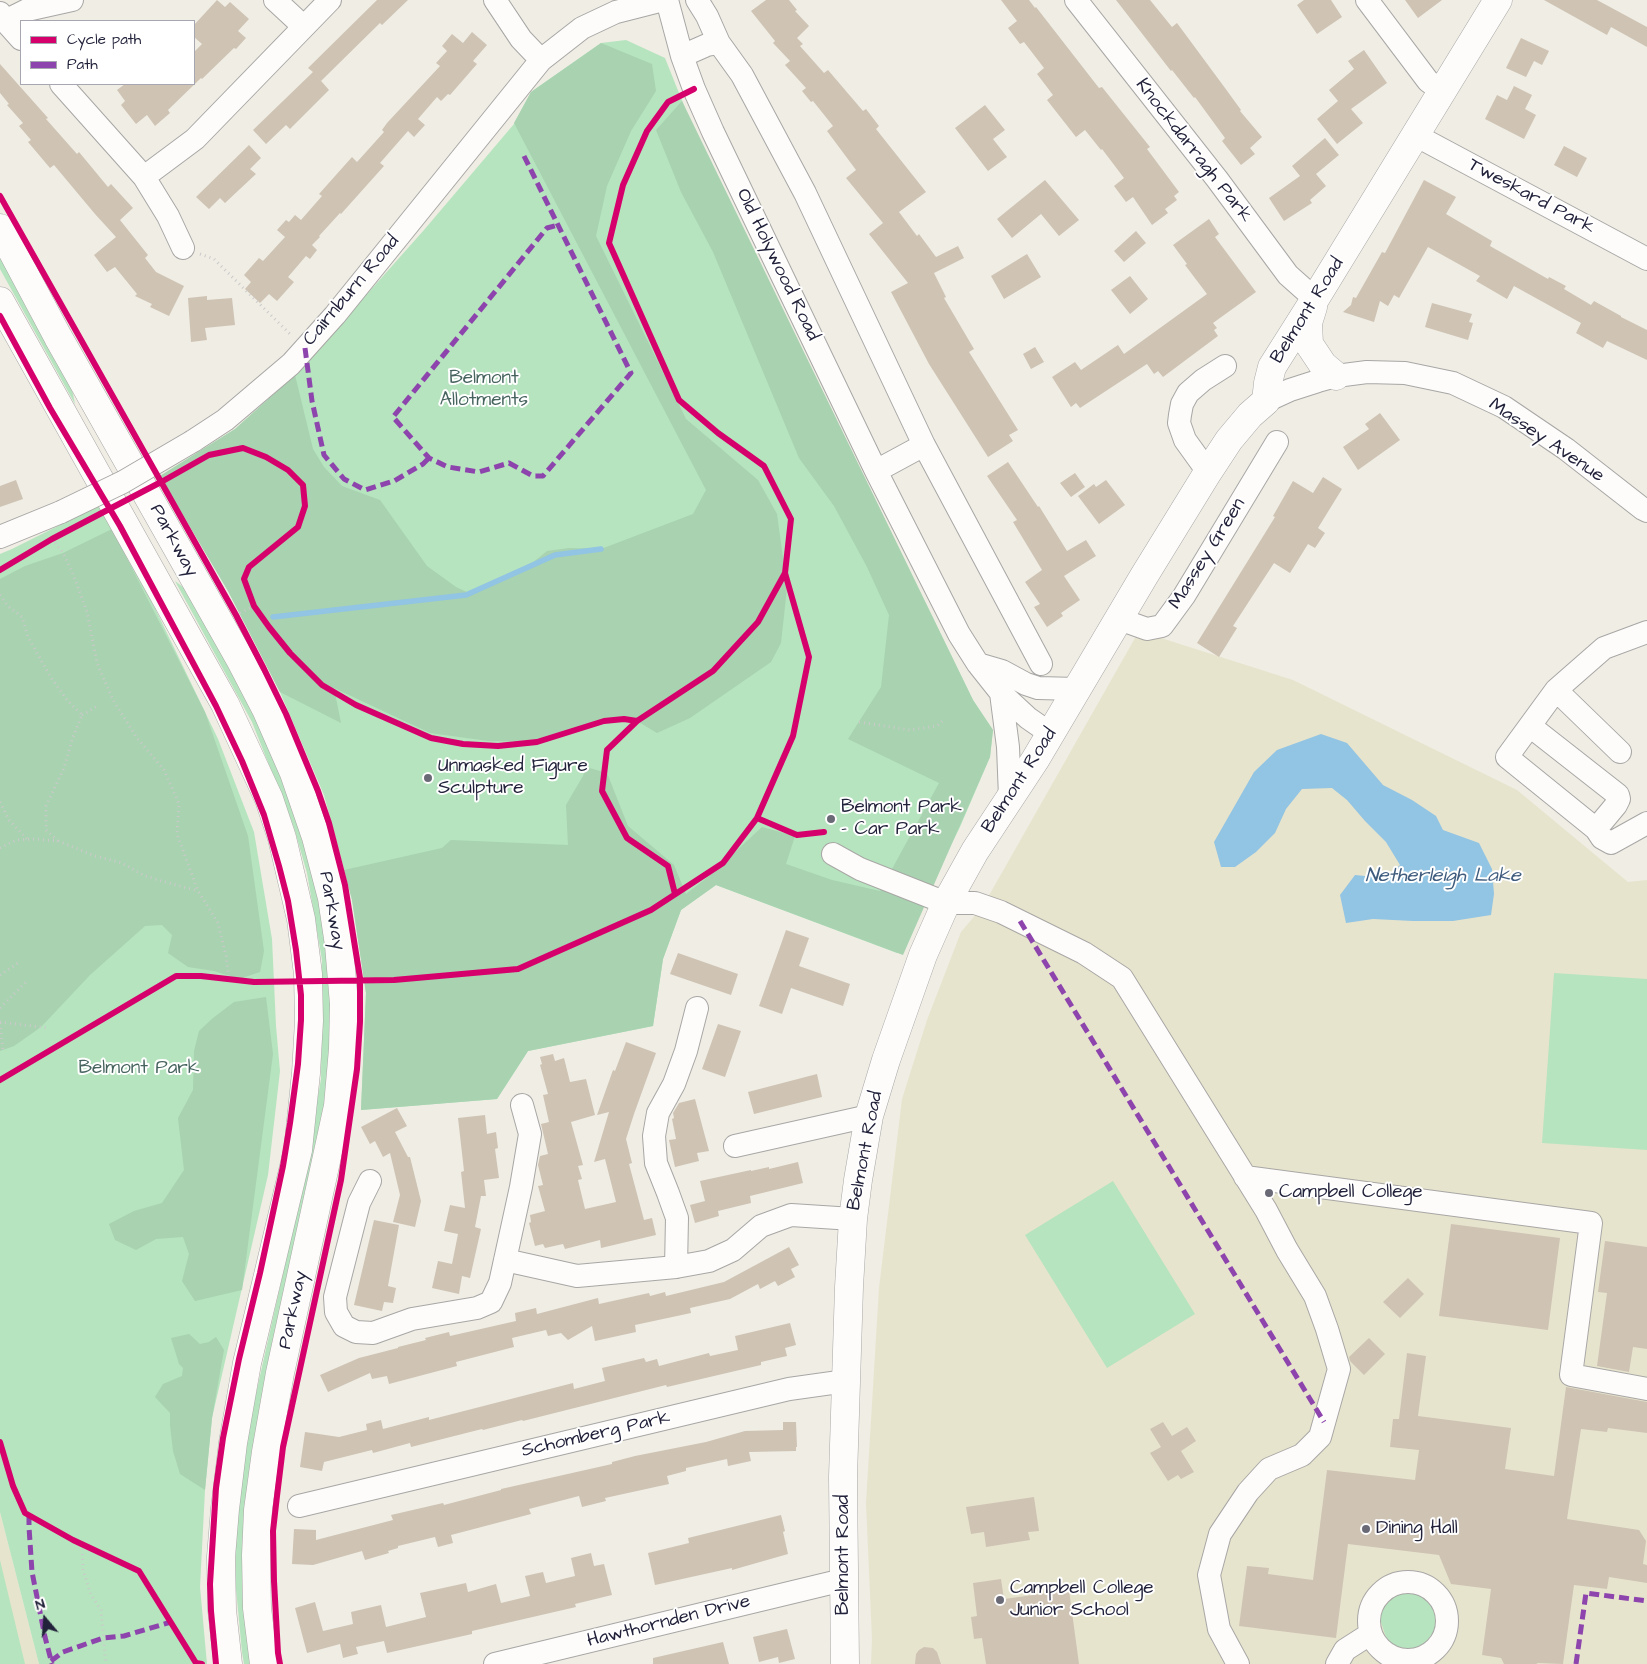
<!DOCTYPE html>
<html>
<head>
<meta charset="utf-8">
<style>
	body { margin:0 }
	#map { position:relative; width:1647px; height:1664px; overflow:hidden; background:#efede4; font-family:"Architects Daughter",sans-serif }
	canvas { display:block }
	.legend { position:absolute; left:20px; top:20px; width:175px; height:65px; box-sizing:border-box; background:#fff; border:1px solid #a7a7b1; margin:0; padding:6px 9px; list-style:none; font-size:15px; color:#22223b }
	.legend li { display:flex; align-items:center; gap:10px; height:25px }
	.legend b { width:25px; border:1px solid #a7a7b1 }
	.north { position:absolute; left:20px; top:1594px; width:50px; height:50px; -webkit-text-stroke:4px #fff; paint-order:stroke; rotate:342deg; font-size:14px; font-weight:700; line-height:20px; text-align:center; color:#22223b }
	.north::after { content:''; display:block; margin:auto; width:18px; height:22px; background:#22223b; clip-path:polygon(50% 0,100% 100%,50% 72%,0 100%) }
</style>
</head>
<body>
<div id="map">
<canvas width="1647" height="1664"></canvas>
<ul class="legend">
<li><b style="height:6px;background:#d6006c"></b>Cycle path</li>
<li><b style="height:6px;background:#8e44ad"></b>Path</li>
</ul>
<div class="north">N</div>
</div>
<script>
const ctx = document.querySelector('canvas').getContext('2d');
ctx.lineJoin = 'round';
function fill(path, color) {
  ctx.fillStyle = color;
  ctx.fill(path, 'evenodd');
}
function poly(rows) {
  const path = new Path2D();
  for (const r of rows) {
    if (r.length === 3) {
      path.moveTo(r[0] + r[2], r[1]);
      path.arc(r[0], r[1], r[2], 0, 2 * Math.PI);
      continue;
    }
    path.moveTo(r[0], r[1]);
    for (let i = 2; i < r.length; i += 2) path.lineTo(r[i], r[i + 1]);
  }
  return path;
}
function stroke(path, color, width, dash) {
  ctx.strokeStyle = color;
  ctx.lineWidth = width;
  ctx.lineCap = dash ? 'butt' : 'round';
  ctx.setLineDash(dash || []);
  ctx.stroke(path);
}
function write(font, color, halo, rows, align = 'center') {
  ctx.font = font + ' "Architects Daughter",sans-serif';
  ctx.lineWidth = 4;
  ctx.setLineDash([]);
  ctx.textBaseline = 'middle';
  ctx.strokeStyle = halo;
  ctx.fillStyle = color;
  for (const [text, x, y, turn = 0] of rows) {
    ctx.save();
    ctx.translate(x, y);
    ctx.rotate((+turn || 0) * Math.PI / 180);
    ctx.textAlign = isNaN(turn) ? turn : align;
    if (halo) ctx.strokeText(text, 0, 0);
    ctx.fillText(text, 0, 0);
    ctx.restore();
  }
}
fill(poly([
	[1139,631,1293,680,1517,790,1628,882,1647,880,1647,1664,871,1664,872,1639,866,1503,879,1288,902,1099,927,1020,961,932,983,906],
	[0,1512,39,1664,0,1664]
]), '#e7e4cd');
fill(poly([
	[626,40,665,58,691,123,973,700,993,730,990,757,960,827,897,953,716,885,681,910,663,959,653,1026,528,1051,497,1099,361,1110,366,993,352,899,324,795,280,692,228,591,160,476,235,429,295,375,424,230,514,124,531,92,601,43],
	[0,255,72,389,75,404,0,269],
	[100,505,152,602,218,739,254,832,272,939,276,1026,280,1071,268,1175,212,1418,205,1490,200,1587,207,1664,39,1664,0,1512,0,554,12,549],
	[183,576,281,762,328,922,333,1082,278,1347,256,1664,244,1664,242,1652,235,1578,237,1514,246,1438,300,1198,321,1079,322,960,307,873,294,828,252,722,175,581,183,587],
	[1554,973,1647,979,1647,1150,1542,1143],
	[1113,1181,1195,1314,1107,1368,1025,1235],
	[0,1560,25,1664,0,1664],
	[1404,1590,1418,1592,1426,1595,1435,1604,1439,1615,1439,1624,1435,1630,1423,1646,1414,1649,1397,1647,1391,1643,1386,1637,1381,1622,1381,1614,1383,1603,1392,1595]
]), '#b6e4be');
fill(poly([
	[601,43,652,64,656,91,631,131,607,186,596,236,686,419,758,480,777,514,787,588,781,643,771,662,690,718,657,733,637,721,624,719,604,721,537,742,488,741,430,733,334,688,341,723,280,692,228,591,160,476,235,429,295,375,313,449,324,467,342,486,380,500,427,566,456,587,471,594,520,573,547,551,569,548,601,549,693,514,706,490,514,123,531,92],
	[682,101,973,700,993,730,990,757,903,955,716,885,681,910,663,959,653,1026,528,1051,497,1099,361,1110,366,993,352,900,344,870,442,848,451,840,568,845,566,805,583,776,586,767,607,773,628,826,674,865,686,894,708,877,762,827,795,836,786,864,832,880,880,891,939,783,848,739,881,687,889,615,867,567,834,506,799,458,713,252,681,192,656,130],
	[112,529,205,712,248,836,264,951,260,972,239,979,214,971,188,967,168,953,172,935,162,925,145,926,90,975,41,1027,14,1046,0,1051,0,579,25,566,63,553],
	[266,997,273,1054,242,1290,195,1301,182,1281,189,1254,183,1237,156,1239,136,1250,115,1240,109,1224,134,1211,162,1203,184,1170,178,1118,193,1090,194,1051,199,1031,213,1018,234,1002],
	[189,1334,200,1344,209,1342,216,1337,224,1350,212,1418,205,1490,180,1474,173,1451,170,1425,170,1413,155,1397,163,1384,182,1376,183,1368,179,1364,171,1338]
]), '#a8d2b0');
fill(poly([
	[1321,734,1347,743,1383,785,1412,800,1436,816,1443,830,1479,843,1492,869,1494,894,1491,915,1453,921,1413,921,1373,919,1346,923,1340,895,1355,875,1385,878,1400,865,1386,842,1365,821,1347,800,1332,788,1302,789,1286,809,1275,833,1256,852,1235,867,1221,867,1214,842,1254,772,1277,750]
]), '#92c4e3');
stroke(poly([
	[273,617,466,595,555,555,601,549]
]), '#92c4e3', 5.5);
fill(poly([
	[217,0,225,7,230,2,249,19,238,31,246,38,236,49,234,48,202,79,201,78,168,110,170,113,155,126,147,115,136,124,121,105,125,101,117,90,125,84,194,84,194,52,202,44,194,37,194,25],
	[377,0,408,0,382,25,380,23,321,81,315,74,329,90,290,129,286,125,266,144,253,130,313,72,308,68],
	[766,0,789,0,797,10,795,11,809,26,797,38,803,44,800,46,824,73,828,70,863,111,866,109,879,126,876,129,926,192,899,212,917,236,919,234,936,257,958,246,964,258,934,273,946,297,944,298,974,349,969,352,1018,430,1009,435,1013,441,988,457,929,364,891,292,908,283,869,234,883,223,846,178,856,170,827,131,833,126,813,101,811,102,802,91,806,88,785,65,790,61,773,43,775,41,751,11],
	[1001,0,1029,0,1035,8,1036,7,1099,88,1102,87,1150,147,1147,149,1179,192,1174,196,1177,200,1165,209,1168,213,1152,225,1133,197,1126,202,1114,186,1124,178,1102,149,1101,150,1085,130,1076,137,1047,100,1053,95,1037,74,1044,68,1024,42,1020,44,1008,28,1017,21],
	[1116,0,1150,0,1172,27,1177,23,1225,88,1241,110,1240,111,1262,137,1250,148,1255,154,1241,165,1222,141,1225,138,1195,97,1194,98,1172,70,1171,71],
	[1304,0,1331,0,1342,17,1317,34,1297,5],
	[1405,0,1442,0,1418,18],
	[1544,0,1597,0,1647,27,1647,47,1611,27,1607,35],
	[472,32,487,45,473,61,477,64,450,95,448,94,441,101,437,97,418,119,425,125,414,137,408,131,380,163,384,166,341,214,340,213,319,236,320,237,312,245,317,250,310,259,306,256,288,277,294,282,277,301,269,294,260,303,245,289,251,282,244,275,259,258,263,261,285,237,277,230,286,220,289,222,295,215,301,220,322,196,319,194,352,157,357,162,384,132,382,130,387,123,440,66,436,63,447,51,442,46,452,34,463,43],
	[1521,38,1549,51,1542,65,1534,61,1526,77,1506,68],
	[1364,50,1387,83,1351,109,1363,123,1337,144,1317,119,1338,101,1329,90,1354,69,1348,61],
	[0,64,48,118,46,119,77,154,79,152,108,187,111,184,133,208,120,220,148,255,145,258,156,272,184,286,169,316,150,307,152,304,135,296,137,294,115,267,107,272,94,255,116,237,95,214,54,165,50,168,28,142,31,140,19,126,23,123,7,105,9,104,0,93],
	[1514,86,1532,95,1525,109,1536,115,1524,139,1485,119,1497,95,1507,100],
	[985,105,1005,130,993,139,1007,157,988,171,955,128],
	[1325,138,1339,155,1316,174,1326,186,1310,200,1312,203,1284,221,1269,198,1300,176,1292,166],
	[249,145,261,158,250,169,256,174,225,203,220,198,209,209,196,197],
	[1564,146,1587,158,1577,177,1554,165],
	[1045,180,1079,220,1059,236,1041,214,1012,238,997,219],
	[1424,180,1456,197,1446,214,1492,241,1490,246,1548,279,1549,277,1566,286,1564,289,1591,305,1594,301,1621,316,1621,317,1647,330,1647,360,1607,341,1603,348,1576,333,1581,323,1514,286,1507,299,1476,281,1480,276,1428,247,1399,298,1394,295,1388,306,1380,301,1374,322,1343,312,1351,305,1353,297,1356,298,1382,252,1385,253],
	[1209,219,1219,234,1215,237,1256,292,1213,323,1217,328,1214,330,1218,336,1163,377,1158,371,1154,374,1147,364,1080,408,1076,403,1071,407,1052,377,1075,362,1081,370,1118,345,1124,354,1207,294,1185,265,1187,264,1173,245],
	[1136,231,1146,243,1124,262,1114,251],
	[1027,254,1041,277,1004,299,991,276],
	[1130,276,1148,299,1130,314,1111,290],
	[207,296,207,300,232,298,235,325,205,328,207,340,191,342,188,298],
	[1432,303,1472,314,1469,322,1473,323,1468,340,1425,327],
	[1035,347,1044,362,1031,369,1023,354],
	[1380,413,1400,440,1358,470,1343,447,1369,429,1365,424],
	[1008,462,1038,507,1039,506,1067,551,1086,540,1096,556,1064,576,1080,600,1061,613,1063,616,1047,627,1034,607,1040,604,1025,582,1042,570,1013,522,1017,520,987,476],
	[1075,473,1085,487,1071,497,1060,483],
	[1323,477,1342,489,1318,528,1325,533,1315,548,1308,544,1290,573,1274,563,1233,626,1237,628,1219,657,1197,643,1275,517,1273,516,1293,481,1313,493],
	[16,480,23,499,0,507,0,486],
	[1106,480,1125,505,1099,524,1078,496,1094,484,1096,487],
	[786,930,809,938,799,966,850,984,843,1006,791,988,782,1014,759,1006],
	[678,953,738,974,731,995,670,974],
	[718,1024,741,1031,725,1077,702,1069],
	[626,1042,656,1053,634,1114,626,1139,632,1163,629,1164,644,1220,652,1218,656,1235,601,1248,600,1240,565,1249,563,1244,545,1248,543,1244,535,1246,529,1223,531,1222,530,1215,545,1211,538,1186,543,1185,538,1165,540,1156,548,1154,541,1124,549,1122,543,1095,548,1094,540,1065,542,1064,540,1057,553,1054,555,1061,564,1058,570,1082,586,1079,595,1115,571,1122,583,1165,578,1166,582,1179,578,1180,585,1209,616,1202,605,1159,594,1162,609,1112,597,1115,613,1070,615,1071],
	[817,1074,822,1097,754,1114,748,1092],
	[695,1099,709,1151,697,1153,699,1161,675,1167,669,1140,676,1139,672,1119,674,1118,673,1113,679,1103],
	[397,1108,407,1126,395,1132,408,1157,410,1157,421,1201,415,1227,393,1222,400,1195,390,1153,383,1157,375,1141,370,1144,361,1127],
	[485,1115,487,1134,496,1132,498,1148,495,1149,499,1178,484,1180,486,1196,481,1196,475,1227,481,1229,470,1278,462,1276,459,1294,432,1288,438,1261,452,1264,458,1234,444,1231,450,1205,465,1208,461,1172,464,1171,458,1118],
	[798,1162,803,1183,750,1196,751,1203,718,1211,719,1216,695,1223,690,1205,705,1201,700,1181,751,1170,751,1171,769,1167,769,1169],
	[374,1220,399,1225,388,1286,396,1288,393,1303,384,1302,382,1311,354,1305],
	[1451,1224,1560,1238,1548,1330,1439,1316],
	[1605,1241,1647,1247,1647,1349,1633,1347,1629,1372,1597,1366,1607,1293,1598,1292],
	[789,1247,799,1265,791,1269,795,1277,778,1286,775,1281,760,1289,758,1284,730,1299,690,1308,691,1313,635,1325,636,1332,595,1341,592,1326,568,1340,561,1333,548,1336,546,1330,512,1338,514,1347,456,1362,457,1366,389,1384,387,1376,372,1379,370,1373,328,1392,320,1375,359,1358,398,1348,398,1347,426,1340,425,1338,449,1332,450,1336,516,1321,515,1313,536,1308,537,1314,598,1298,599,1304,649,1293,650,1296,665,1292,666,1296,724,1282],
	[1408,1278,1424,1294,1400,1318,1383,1302],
	[790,1323,796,1345,785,1348,787,1356,761,1362,761,1365,667,1387,666,1385,523,1421,522,1420,483,1430,482,1429,411,1447,410,1443,373,1453,372,1450,324,1462,322,1471,300,1467,305,1432,339,1437,367,1430,366,1424,381,1420,383,1429,429,1417,429,1420,573,1383,574,1389,605,1381,602,1368,644,1358,646,1362,657,1359,659,1366,709,1353,710,1356,738,1350,735,1336],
	[1369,1338,1385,1354,1364,1375,1350,1361,1349,1357],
	[1407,1353,1426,1356,1418,1416,1511,1428,1505,1469,1554,1476,1566,1387,1647,1402,1647,1433,1608,1428,1607,1432,1581,1429,1567,1519,1639,1530,1646,1541,1643,1564,1647,1565,1647,1583,1609,1577,1607,1589,1574,1585,1563,1664,1538,1663,1536,1664,1504,1664,1501,1658,1482,1655,1491,1589,1451,1584,1439,1555,1348,1544,1336,1638,1239,1626,1247,1566,1269,1568,1268,1574,1313,1580,1327,1470,1415,1480,1419,1450,1390,1447,1393,1419,1399,1419],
	[783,1422,796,1422,797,1447,796,1447,796,1451,749,1452,751,1461,728,1466,727,1459,686,1468,686,1471,667,1476,669,1484,605,1498,606,1501,582,1507,579,1496,529,1509,531,1514,451,1535,453,1543,438,1547,435,1537,398,1546,398,1548,388,1551,389,1553,365,1560,362,1551,313,1565,292,1564,294,1529,316,1530,316,1540,393,1520,391,1515,443,1503,444,1505,501,1490,501,1489,612,1464,612,1462,635,1456,706,1442,745,1431,783,1430],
	[1163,1422,1172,1436,1187,1427,1196,1441,1181,1451,1194,1472,1181,1479,1178,1475,1168,1481,1150,1453,1161,1447,1150,1429],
	[1034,1497,1039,1531,1028,1532,1030,1540,986,1547,984,1532,971,1534,966,1507],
	[781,1515,785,1531,783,1532,788,1554,732,1570,732,1568,655,1585,648,1553,689,1543,688,1538],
	[591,1553,594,1566,604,1564,612,1595,575,1604,576,1607,472,1631,472,1634,387,1653,384,1641,356,1647,358,1654,343,1658,340,1644,307,1653,295,1608,315,1602,323,1631,353,1624,351,1612,381,1605,386,1627,426,1617,420,1593,466,1583,468,1592,496,1584,501,1603,530,1596,525,1576,543,1572,546,1583,575,1576,571,1558],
	[1001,1579,1004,1599,1069,1590,1079,1664,986,1664,982,1638,974,1639,971,1617,977,1616,973,1583],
	[787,1629,795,1659,779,1663,778,1657,759,1662,753,1637],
	[723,1642,729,1664,653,1664,653,1658],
	[924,1647,933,1648,937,1652,941,1664,915,1664,916,1654,919,1650]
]), '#cfc3b4');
const minor = poly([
	[275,0,303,26],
	[495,0,521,39,541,60],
	[667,0,682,56,694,89,713,132,876,471,959,634,978,664,1001,693,1028,718,1051,734],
	[697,0,707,16,719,43,742,75,805,193,924,445,1041,664],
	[1076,0,1217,179,1288,275,1315,299],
	[1367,0,1428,81,1442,91],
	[0,13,5,21,21,39],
	[5,21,27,10,72,0],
	[682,56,707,45,719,43],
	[61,84,144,177,195,139,330,0],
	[1415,135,1647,259],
	[144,177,168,216,183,248],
	[1266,401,1290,390,1318,381,1336,376,1367,372,1405,373,1453,383,1504,407,1566,449,1643,509,1647,511],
	[193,441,225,420,291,364,335,315,541,60,582,28,616,12,663,0],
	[876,471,924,445],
	[1208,472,1185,440,1179,423,1180,415,1182,404,1188,393,1203,380,1225,366],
	[0,537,61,512],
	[1119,619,1147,629,1162,626,1184,596,1277,442],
	[1647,632,1604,648,1556,690,1507,757,1596,829,1602,838,1611,843,1647,823],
	[978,664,1002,671,1026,684,1038,688,1077,689],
	[1556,690,1620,752],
	[1001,693,1008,747,1010,797],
	[1530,726,1618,795,1619,799,1616,805,1596,829],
	[833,854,860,869,946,903,975,903,1001,912,1084,953,1122,978,1266,1210,1287,1250,1315,1296,1327,1329,1339,1369,1320,1437,1302,1455,1269,1469,1248,1492,1220,1534,1209,1575,1219,1629,1238,1664],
	[735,1146,869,1116],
	[1245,1177,1591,1223,1571,1375,1647,1389],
	[370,1181,359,1203,335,1297,336,1312,344,1326,356,1332,373,1333,412,1319,477,1308,491,1302,500,1283,521,1187,530,1134,522,1105],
	[505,1260,577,1276,676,1267,709,1261,733,1250,761,1226,791,1215,853,1219],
	[676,1267,677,1218,668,1193,656,1163,654,1136,658,1113,674,1084,686,1051,697,1008],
	[299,1506,789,1389,846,1381],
	[1408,1621,39],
	[495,1664,843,1580],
	[1337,1664,1345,1650,1370,1634]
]);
const major = poly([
	[1313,307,1308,323,1309,344,1323,365,1336,376],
	[845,1664,843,1477,849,1287,853,1219,858,1180,869,1116,886,1060,923,955,946,903,975,851,1035,760,1144,576,1208,472,1229,440,1250,415,1266,401,1268,383,1272,367,1315,299,1498,0]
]);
const highway = poly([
	[0,228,58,337,240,659,266,709,294,773,316,837,332,898,339,945,344,1004,343,1049,338,1106,280,1373,266,1452,258,1510,256,1555,257,1608,264,1664],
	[0,301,225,704,269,799,282,838,301,919,308,974,309,1021,306,1073,298,1150,247,1363,233,1443,225,1509,221,1557,222,1610,228,1664]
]);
stroke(minor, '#a8a7a5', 24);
stroke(major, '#a8a7a5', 29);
stroke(highway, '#a8a7a5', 29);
stroke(poly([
	[200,254,214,259,292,336],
	[52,539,63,553,73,574,87,612,97,663,113,700,137,738,164,770,179,804,177,834,198,891,218,923,226,956,229,979],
	[0,595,8,606,22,617,28,637,50,676,67,700,82,715,73,737,64,768,46,806,46,830,58,841],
	[240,613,254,606],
	[82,715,96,707],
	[859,722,910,730,937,726,945,719],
	[0,802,9,820,27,839],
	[0,848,16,840,36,839,58,841,95,856,122,863,143,875,158,880,198,891],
	[0,975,18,963],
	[0,1008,28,980],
	[0,1022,48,1028],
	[0,1023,3,1050],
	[82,1544,83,1570,91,1595,101,1610,106,1664]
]), '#cbcaca', 3, [1, 4]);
stroke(minor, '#fdfcfb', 22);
stroke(major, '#fdfcfb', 28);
stroke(highway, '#fdfcfb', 28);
const minorBridge = poly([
	[61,512,123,482,193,441]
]);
stroke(minorBridge, '#a8a7a5', 24, []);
stroke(minorBridge, '#fdfcfb', 22);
stroke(poly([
	[524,156,631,373,543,476,533,476,509,463,479,472,448,467,429,458,393,417,547,228,558,225],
	[305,348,312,401,324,455,344,479,365,490,394,481,423,464,429,458],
	[1020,921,1324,1422],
	[29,1515,29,1527,32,1572,45,1637,52,1664],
	[51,1661,63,1652,103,1638,124,1636,171,1622],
	[1576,1664,1586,1593,1647,1601]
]), '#8e44ad', 5, [10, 5]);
stroke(poly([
	[0,196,236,615,264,669,286,714,318,791,329,823,345,885,360,978,360,1022,357,1069,341,1180,283,1447,277,1496,273,1531,274,1581,278,1653,280,1664],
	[0,316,50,408,120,526,216,706,242,761,264,815,279,866,288,901,296,950,301,995,301,1020,298,1064,290,1123,283,1166,260,1273,239,1359,223,1438,216,1488,210,1584,211,1611,216,1664],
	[0,570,52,539,163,481,209,455,243,448,266,457,288,470,303,485,305,506,298,527,249,567,244,579,254,606,269,627,290,653,322,685,356,705,431,738,463,744,498,746,537,742,604,721,624,719,637,721],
	[757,818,797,835,824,832],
	[675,894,668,866,627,838,602,791,607,750,637,721,713,671,758,622,785,573],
	[0,1080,176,976,201,976,254,982,394,980,518,969,651,910,723,863,757,818,793,736,809,657,785,573,791,519,764,466,718,433,679,400,609,243,623,185,647,131,668,102,694,89],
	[0,1442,13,1486,25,1513,73,1540,139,1571,196,1663,202,1664]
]), '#d6006c', 6);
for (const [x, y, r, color] of [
	[428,778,5,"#6a6976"],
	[831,819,5,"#6a6976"],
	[1269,1193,5,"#6a6976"],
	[1366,1529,5,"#6a6976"],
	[1000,1600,5,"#6a6976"]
]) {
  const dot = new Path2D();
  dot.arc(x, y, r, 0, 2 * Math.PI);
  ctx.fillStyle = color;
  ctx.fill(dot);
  stroke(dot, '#fff', 2);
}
write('19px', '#22223b', '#fff', [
	["Knockdarragh Park",1193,151,52],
	["Tweskard Park",1531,197,28],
	["Old Holywood Road",777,265,64],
	["Cairnburn Road",352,291,-50],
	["Belmont Road",1308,311,-58],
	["Massey Avenue",1546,441,34],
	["Parkway",173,541,61],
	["Massey Green",1208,554,-58],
	["Belmont Road",1020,781,-57],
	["Parkway",331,911,80],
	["Belmont Road",866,1151,-79],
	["Parkway",294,1310,-78],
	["Schomberg Park",596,1435,-13],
	["Belmont Road",844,1555,-90],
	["Hawthornden Drive",669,1622,-14]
]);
write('19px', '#46635e', '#fff', [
	["Belmont",484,379],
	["Allotments",484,401],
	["Belmont Park",139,1069]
]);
write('19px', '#22223b', '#fff', [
	["Unmasked Figure",438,767],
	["Sculpture",438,789],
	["Belmont Park",841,808],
	["- Car Park",841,830],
	["Campbell College",1279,1193],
	["Dining Hall",1376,1529],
	["Campbell College",1010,1589],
	["Junior School",1010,1611]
], 'left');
write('italic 20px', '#3f5c7e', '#fff', [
	["Netherleigh Lake",1443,877]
]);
</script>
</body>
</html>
